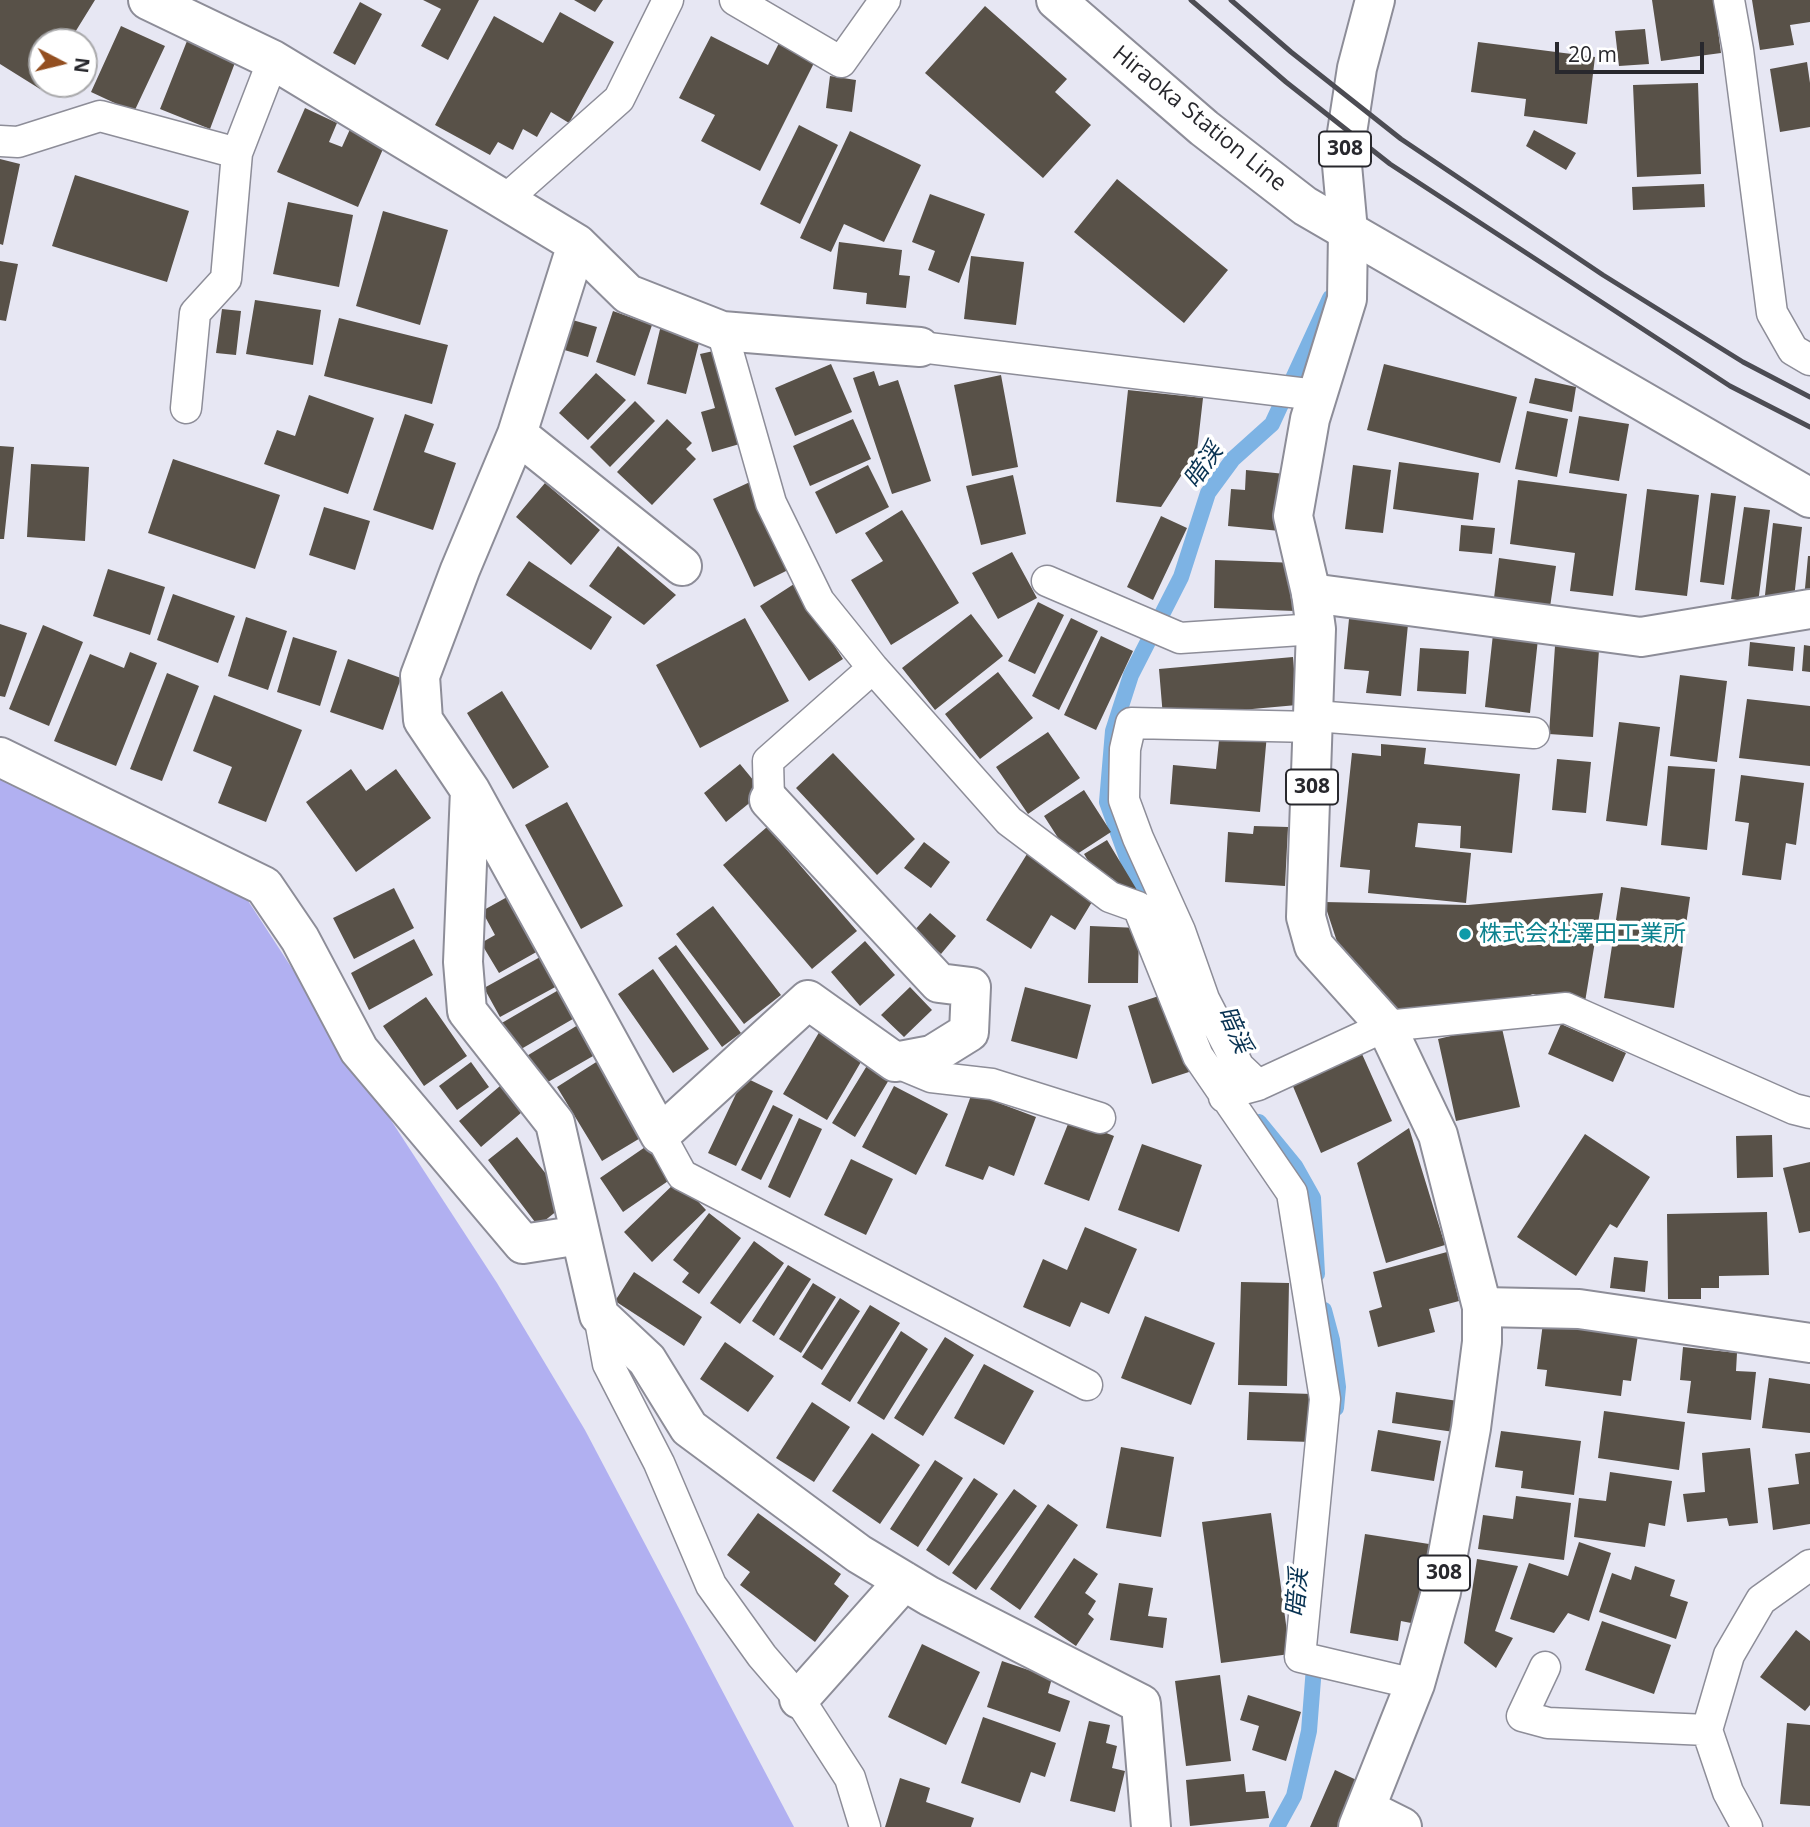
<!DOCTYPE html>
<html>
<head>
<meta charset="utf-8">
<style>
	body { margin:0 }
	#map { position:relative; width:1810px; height:1827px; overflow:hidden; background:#e7e7f3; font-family:"Open Sans",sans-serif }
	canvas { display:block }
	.north { position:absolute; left:28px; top:28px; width:70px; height:70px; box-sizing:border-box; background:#fff; border:2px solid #a9a9ab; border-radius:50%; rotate:97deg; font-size:19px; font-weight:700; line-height:28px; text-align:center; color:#28282d }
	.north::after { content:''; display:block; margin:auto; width:24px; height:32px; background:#934f21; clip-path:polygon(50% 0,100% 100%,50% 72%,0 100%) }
	.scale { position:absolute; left:1555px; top:42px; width:149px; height:32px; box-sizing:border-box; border:4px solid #28282d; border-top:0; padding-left:9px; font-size:21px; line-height:24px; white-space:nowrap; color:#28282d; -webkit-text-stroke:5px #fff; paint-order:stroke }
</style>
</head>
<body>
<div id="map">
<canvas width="1810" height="1827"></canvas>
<div class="north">N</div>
<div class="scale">20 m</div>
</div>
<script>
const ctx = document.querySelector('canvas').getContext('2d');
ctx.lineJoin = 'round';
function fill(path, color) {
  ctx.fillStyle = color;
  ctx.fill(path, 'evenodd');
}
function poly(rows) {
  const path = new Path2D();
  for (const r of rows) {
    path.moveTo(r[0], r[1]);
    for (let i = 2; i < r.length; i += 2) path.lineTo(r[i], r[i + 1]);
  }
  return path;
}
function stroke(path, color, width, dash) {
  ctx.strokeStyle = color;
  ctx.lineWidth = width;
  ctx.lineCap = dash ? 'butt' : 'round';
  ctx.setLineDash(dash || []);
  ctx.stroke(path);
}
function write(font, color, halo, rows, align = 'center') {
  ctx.font = font + ' "Open Sans","Noto Sans JP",sans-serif';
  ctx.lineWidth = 7;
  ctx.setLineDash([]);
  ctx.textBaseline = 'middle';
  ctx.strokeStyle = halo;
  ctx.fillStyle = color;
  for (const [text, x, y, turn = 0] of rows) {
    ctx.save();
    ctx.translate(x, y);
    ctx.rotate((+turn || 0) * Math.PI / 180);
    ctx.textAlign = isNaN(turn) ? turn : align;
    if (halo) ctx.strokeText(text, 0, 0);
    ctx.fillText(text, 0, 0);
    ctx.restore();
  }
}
fill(poly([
	[0,758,243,893,497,1283,585,1430,794,1827,0,1827]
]), '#b1b0f1');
stroke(poly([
	[1158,913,1130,866,1107,802,1113,731,1131,675,1181,577,1208,493,1233,459,1272,424,1330,298],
	[1259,1122,1295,1166,1313,1198,1317,1274],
	[1324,1310,1332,1340,1338,1387,1336,1408],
	[1277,1827,1294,1796,1309,1731,1315,1654]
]), '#7db3e4', 16);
fill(poly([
	[0,0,95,0,69,42,42,42,43,84,40,89,0,64],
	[423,0,479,0,448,60,421,46,441,9],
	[574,0,603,0,595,12],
	[1652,0,1714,0,1721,53,1661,61],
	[1752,0,1810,0,1810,22,1790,25,1794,45,1760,50],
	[360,2,382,14,355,65,333,53],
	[985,6,1067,79,1055,92,1091,125,1043,178,925,73],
	[560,12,614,42,569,123,551,112,537,137,523,129,513,150,498,142,490,155,435,125,494,16,543,43],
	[121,26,165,46,134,112,91,92],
	[1645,29,1649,64,1619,66,1615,31],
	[711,36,768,65,779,43,815,61,760,171,701,141,715,115,679,98],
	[187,41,236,60,210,129,160,109],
	[1478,42,1595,57,1587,124,1524,116,1526,99,1471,92],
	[1807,62,1810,83,1810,127,1780,132,1770,69],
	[830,76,856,80,852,112,826,108],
	[1698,83,1701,174,1637,177,1633,85],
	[305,108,337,123,329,142,342,147,351,127,386,142,358,207,277,172],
	[799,125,838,145,800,224,760,204],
	[1534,130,1576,153,1566,170,1526,146],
	[850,131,921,165,884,242,844,224,831,252,800,238],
	[0,159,20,164,3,245,0,244],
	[75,175,189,211,167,282,52,246],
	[1117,179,1228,270,1184,323,1074,232],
	[1704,184,1705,207,1633,210,1632,187],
	[930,194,985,214,959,283,928,270,935,251,912,242],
	[288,202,353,215,339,287,273,274],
	[383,211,448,230,420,325,356,306],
	[839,242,902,250,899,275,910,276,906,308,866,304,867,293,833,289],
	[971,256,1024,262,1016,325,964,319],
	[0,261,18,264,6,321,0,320],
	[255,300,321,310,313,365,246,354],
	[222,309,241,311,236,355,216,353],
	[613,311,652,325,635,376,596,362],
	[339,318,448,345,432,404,324,376],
	[569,319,597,327,588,357,561,349],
	[661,325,701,335,686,394,647,384],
	[718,350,743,443,712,452,701,412,715,408,700,354],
	[831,364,852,412,795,436,775,388],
	[1384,364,1517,397,1500,463,1367,430],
	[874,371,879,386,898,380,931,481,892,494,853,378],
	[596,373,626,400,588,440,559,413],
	[1001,375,1018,467,972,476,954,385],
	[1535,378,1576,387,1572,412,1529,403],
	[1128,390,1203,398,1197,451,1161,507,1116,502],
	[309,395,374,418,348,494,264,464,277,430,295,436],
	[635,401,655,421,610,467,590,447],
	[1527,411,1568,419,1557,477,1515,469],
	[405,414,434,424,424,452,456,463,433,530,373,510],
	[1579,416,1629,424,1619,481,1569,473],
	[667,419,692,443,686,449,696,459,652,505,617,472],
	[853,419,871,459,810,486,793,446],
	[0,446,14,447,4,539,0,539],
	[173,459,280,495,255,569,148,533],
	[1399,462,1479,473,1473,520,1393,509],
	[31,464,89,467,85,541,27,537],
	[868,465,889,507,836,534,815,492],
	[1353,465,1391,470,1383,533,1345,529],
	[1246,470,1285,474,1280,531,1228,526,1231,489,1245,490],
	[1013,475,1026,534,981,545,966,486],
	[1518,480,1627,494,1613,596,1570,591,1575,553,1510,544],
	[750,482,790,569,754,587,713,499],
	[545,483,600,530,571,565,516,517],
	[1647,489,1699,495,1687,596,1635,590],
	[1711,493,1736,496,1724,585,1700,582],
	[324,507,370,521,355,570,309,555],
	[1744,507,1770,510,1758,603,1731,599],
	[902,510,959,603,891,645,851,580,883,561,865,533],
	[1161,516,1187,528,1153,600,1127,587],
	[1773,523,1802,527,1793,607,1764,604],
	[1461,525,1495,528,1492,554,1459,551],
	[618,546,676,595,644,625,589,586],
	[1012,552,1037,598,998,619,972,573],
	[1808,556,1810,556,1810,599,1804,599],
	[1499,558,1556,566,1549,614,1493,606],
	[1215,560,1297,563,1295,611,1214,608],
	[529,561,612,617,591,650,506,595],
	[108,569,165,587,150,635,93,616],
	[794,584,843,659,809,681,760,606],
	[173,594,235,616,218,663,157,640],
	[1038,602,1064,615,1035,674,1008,661],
	[1350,609,1409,614,1401,696,1366,693,1369,671,1344,669],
	[971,614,1003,656,935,710,902,668],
	[246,617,287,631,268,690,228,676],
	[745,618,789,701,700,748,656,665],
	[1071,618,1098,631,1059,710,1032,696],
	[0,624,27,633,5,697,0,696],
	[43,625,83,642,49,726,9,709],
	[1493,634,1538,639,1530,713,1485,707],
	[1101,636,1133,651,1096,730,1064,715],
	[293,637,337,651,320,706,277,692],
	[1750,642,1795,647,1793,671,1748,666],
	[1804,645,1810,646,1810,672,1802,671],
	[1555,646,1599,650,1593,737,1549,734],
	[1420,648,1469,651,1466,694,1417,691],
	[130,652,157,663,116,766,54,741,90,654,124,668],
	[1293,657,1297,705,1163,717,1159,669],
	[348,659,401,678,383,730,330,712],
	[998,672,1033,718,980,759,945,714],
	[167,673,199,686,162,781,130,769],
	[1680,675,1727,681,1717,762,1670,756],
	[502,691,549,767,513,789,467,713],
	[214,695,302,730,266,822,218,803,232,767,193,751],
	[1747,699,1810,706,1810,766,1739,758],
	[1619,722,1660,727,1647,826,1606,821],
	[1220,731,1267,734,1260,812,1170,804,1173,765,1216,769],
	[1048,732,1080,778,1028,814,996,767],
	[1381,744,1426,748,1424,764,1520,774,1512,853,1460,848,1461,826,1418,823,1415,847,1471,853,1466,903,1368,893,1370,870,1340,867,1352,753,1381,756],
	[833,753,915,839,877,875,796,788],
	[1557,759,1591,762,1586,813,1552,810],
	[740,764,763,792,726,822,704,793],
	[1668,766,1715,769,1707,850,1661,845],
	[351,769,366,791,396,769,431,818,356,872,306,802],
	[1741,775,1804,783,1796,845,1786,843,1781,880,1742,875,1749,823,1735,821],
	[1084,790,1111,832,1071,858,1044,816],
	[567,802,623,906,581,929,525,825],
	[1254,826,1288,827,1285,886,1225,882,1228,832,1253,834],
	[767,827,857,931,812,969,723,865],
	[1107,840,1137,890,1124,898,1112,878,1102,884,1084,854],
	[924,842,950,862,931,888,904,868],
	[1027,854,1095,897,1075,930,1051,915,1031,949,986,920],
	[1621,887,1690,897,1674,1008,1604,998],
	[394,888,414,928,354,959,333,918],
	[1603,893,1584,1008,1533,994,1504,1005,1394,1017,1344,963,1324,902,1468,905],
	[509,896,540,950,499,973,481,943,495,935,482,911],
	[713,906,781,995,744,1024,676,934],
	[930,913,956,936,941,954,914,931],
	[1090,926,1139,928,1138,983,1088,983],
	[414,939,433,975,369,1010,351,973],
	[865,941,895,975,860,1006,831,972],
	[676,945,741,1033,722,1047,658,958],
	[542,956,559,985,500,1017,484,988],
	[653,969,709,1049,673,1073,618,994],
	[910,987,932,1010,904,1037,881,1015],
	[1025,987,1091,1005,1077,1059,1011,1041],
	[562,988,578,1016,516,1052,500,1024],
	[1165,994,1189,1072,1152,1084,1128,1006],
	[426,997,467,1056,424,1086,383,1026],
	[583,1022,600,1052,541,1086,525,1057],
	[1501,1024,1520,1107,1456,1121,1438,1039],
	[1561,1024,1626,1053,1613,1082,1548,1054],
	[821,1029,865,1055,827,1120,783,1094],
	[1362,1054,1392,1121,1321,1153,1292,1084],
	[601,1059,647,1134,602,1161,557,1087],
	[471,1062,489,1087,457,1110,439,1086],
	[868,1064,890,1078,855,1137,832,1123],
	[744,1077,773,1091,736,1166,708,1153],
	[500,1086,522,1112,481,1147,459,1121],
	[894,1086,948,1114,916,1175,862,1147],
	[972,1093,1036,1117,1014,1176,989,1166,983,1180,945,1166],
	[773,1105,793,1115,761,1180,741,1170],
	[799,1118,822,1129,790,1198,768,1187],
	[1070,1119,1114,1136,1089,1201,1044,1184],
	[1409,1128,1445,1245,1386,1263,1357,1163],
	[1585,1134,1650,1177,1617,1228,1610,1224,1576,1276,1517,1237],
	[1772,1135,1773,1177,1737,1178,1736,1136],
	[517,1137,568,1202,538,1226,488,1160],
	[651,1143,674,1177,623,1212,600,1178],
	[1142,1144,1202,1165,1179,1232,1118,1210],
	[851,1159,893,1179,866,1235,824,1215],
	[1810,1162,1810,1231,1799,1233,1783,1168],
	[678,1180,706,1210,652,1262,624,1232],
	[1767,1212,1769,1275,1719,1276,1719,1288,1701,1288,1701,1299,1668,1299,1667,1214],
	[709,1213,741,1238,699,1294,682,1282,689,1273,673,1260],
	[1085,1227,1137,1249,1109,1314,1081,1302,1070,1327,1023,1307,1043,1259,1067,1270],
	[754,1241,784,1263,740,1324,710,1303],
	[1447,1252,1459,1301,1429,1309,1435,1332,1378,1347,1369,1311,1382,1307,1373,1272],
	[1614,1257,1648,1261,1645,1292,1610,1288],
	[788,1265,811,1279,774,1336,752,1321],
	[634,1272,702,1317,684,1346,615,1301],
	[1241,1282,1289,1283,1287,1386,1238,1385],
	[813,1283,836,1297,801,1353,779,1339],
	[840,1298,860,1311,822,1370,802,1357],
	[870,1305,900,1323,850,1402,821,1384],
	[1145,1316,1215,1343,1191,1405,1121,1378],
	[1543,1323,1638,1335,1631,1381,1623,1380,1621,1396,1545,1386,1547,1370,1537,1369],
	[901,1331,928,1349,884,1420,857,1403],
	[945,1337,974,1355,923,1436,894,1418],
	[725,1342,774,1376,748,1412,700,1379],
	[1683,1347,1737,1353,1736,1371,1756,1372,1751,1420,1687,1413,1691,1381,1680,1380],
	[984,1364,1034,1391,1004,1445,954,1418],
	[1769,1378,1810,1384,1810,1433,1762,1428],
	[1249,1392,1312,1394,1311,1442,1247,1440],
	[1396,1392,1458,1401,1454,1432,1392,1423],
	[812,1402,850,1427,814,1482,776,1458],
	[1604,1411,1685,1422,1679,1470,1598,1458],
	[1378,1430,1441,1441,1434,1481,1371,1471],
	[1501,1431,1581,1441,1574,1495,1521,1488,1523,1471,1495,1467],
	[872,1433,920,1465,880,1524,832,1491],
	[1121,1447,1174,1457,1161,1537,1106,1528],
	[1750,1448,1758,1523,1729,1526,1727,1518,1687,1522,1683,1494,1705,1492,1702,1453],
	[1810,1452,1810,1524,1773,1530,1768,1488,1799,1484,1795,1454],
	[935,1460,963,1478,918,1547,890,1529],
	[1610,1472,1672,1481,1665,1526,1649,1523,1645,1547,1574,1537,1579,1498,1606,1501],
	[974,1478,998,1494,949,1566,926,1550],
	[1014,1489,1037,1506,976,1590,952,1573],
	[1516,1496,1571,1503,1564,1560,1478,1549,1483,1515,1513,1519],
	[1048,1504,1078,1525,1020,1610,990,1589],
	[758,1513,841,1574,834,1584,849,1596,815,1642,740,1585,750,1572,727,1555],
	[1271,1513,1290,1654,1221,1663,1202,1522],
	[1365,1534,1429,1544,1416,1624,1401,1621,1398,1641,1350,1633],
	[1579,1542,1611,1553,1589,1621,1568,1613,1554,1633,1510,1619,1529,1563,1568,1576],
	[1074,1558,1098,1574,1085,1593,1096,1601,1088,1614,1094,1619,1076,1646,1034,1617],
	[1477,1559,1518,1566,1495,1631,1513,1638,1496,1668,1464,1643],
	[1635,1566,1675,1580,1670,1596,1688,1602,1676,1639,1599,1612,1612,1573,1631,1580],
	[1119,1583,1153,1588,1148,1616,1167,1618,1163,1648,1110,1640],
	[1602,1621,1671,1645,1654,1694,1585,1670],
	[1796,1630,1810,1641,1810,1705,1805,1711,1760,1677],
	[922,1644,980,1672,946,1745,888,1717],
	[1002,1661,1052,1678,1048,1693,1070,1701,1060,1732,987,1707],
	[1220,1675,1231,1761,1186,1766,1175,1681],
	[1248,1695,1301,1712,1286,1761,1252,1750,1259,1726,1240,1720],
	[983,1717,1056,1743,1045,1777,1031,1772,1020,1803,961,1783],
	[1089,1721,1110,1725,1106,1743,1117,1746,1112,1768,1125,1771,1115,1812,1070,1801],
	[1787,1723,1810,1725,1810,1806,1780,1804],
	[1335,1770,1363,1783,1343,1827,1310,1827],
	[1244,1774,1246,1792,1265,1791,1269,1818,1190,1826,1186,1780],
	[900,1778,930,1788,926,1802,974,1818,971,1827,885,1827]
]), '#585148');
const lane = poly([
	[735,0,841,62,885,0],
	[1729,0,1738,50,1772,313,1793,350,1810,360],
	[0,141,18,142,100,116,237,153],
	[505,200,619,99,668,0],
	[722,331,771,503,819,601,873,668,1009,821,1110,897,1138,907,1198,1056,1292,1193,1325,1399,1300,1657,1415,1684],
	[920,347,1316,395],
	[186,408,195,313,226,279,237,153,273,60],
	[1047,581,1180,638,1316,629],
	[1315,716,1534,733],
	[769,800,768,761,873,668],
	[895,1062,931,1077,992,1084,1100,1118],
	[1258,1085,1239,1067,1204,999,1180,931,1138,838,1124,800,1125,749,1131,723,1314,727],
	[1224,1097,1232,1092,1258,1085,1386,1026,1566,1008,1794,1109,1810,1113],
	[660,1135,682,1175,1087,1385],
	[599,1315,608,1364,659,1463,711,1585,762,1656,799,1699,850,1778,865,1827],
	[1545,1667,1522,1716,1548,1723,1707,1730],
	[1747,1827,1728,1792,1707,1730,1729,1655,1761,1600,1810,1565]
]);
const street = poly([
	[148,0,273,60,577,244,628,294,722,331,920,347],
	[1348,231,1810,498],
	[577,244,517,434,460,570,420,676,423,720,470,790,463,962,467,1011,555,1123,599,1315,647,1360,689,1428,859,1554,929,1596,1141,1704,1151,1827],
	[517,434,682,566],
	[1311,593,1641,637,1810,609],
	[0,757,264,886,300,939,359,1050,523,1244,580,1235],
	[470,790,660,1135,808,1000,895,1062,932,1055,969,1032,971,987,939,983,769,800],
	[1482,1307,1579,1309,1810,1343],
	[799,1699,904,1581],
	[1366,1809,1402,1827]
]);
const secondary = poly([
	[1056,0,1204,128,1305,206,1348,231]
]);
const highway = poly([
	[1358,1827,1415,1684,1441,1592,1471,1428,1482,1342,1482,1307,1438,1135,1386,1026,1314,946,1306,917,1316,629,1311,593,1293,516,1310,419,1347,299,1348,231,1342,165,1357,68,1375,0]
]);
stroke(lane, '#8d8d98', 33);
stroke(street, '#8d8d98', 42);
stroke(secondary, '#8d8d98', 42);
stroke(highway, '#8d8d98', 42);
stroke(lane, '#fff', 30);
stroke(street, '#fff', 38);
stroke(secondary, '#fff', 38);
stroke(highway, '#fff', 38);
stroke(poly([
	[1191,0,1286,82,1390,164,1730,386,1810,427],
	[1231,0,1291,52,1401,139,1603,275,1743,362,1810,397]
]), '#4c4c53', 5);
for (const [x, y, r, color] of [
	[1465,934,7,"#0f9aa8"]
]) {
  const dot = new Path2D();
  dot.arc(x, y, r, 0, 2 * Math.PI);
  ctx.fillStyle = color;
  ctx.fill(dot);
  stroke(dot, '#fff', 2.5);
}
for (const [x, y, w] of [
	[1345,149,52],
	[1312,787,52],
	[1444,1573,52]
]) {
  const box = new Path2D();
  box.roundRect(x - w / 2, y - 17.5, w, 35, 5);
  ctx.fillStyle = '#fff';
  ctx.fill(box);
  stroke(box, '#28282d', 2);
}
write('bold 21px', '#28282d', null, [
	["308",1345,149],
	["308",1312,787],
	["308",1444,1573]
]);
write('23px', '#28282d', '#fff', [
	["Hiraoka Station Line",1199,119,39]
]);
write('23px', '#0d838f', '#fff', [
	["株式会社澤田工業所",1479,934]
], 'left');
write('italic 24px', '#073151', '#fff', [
	["暗渓",1204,466,-55],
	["暗渓",1234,1030,66],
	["暗渓",1298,1593,-85]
]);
</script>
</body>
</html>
